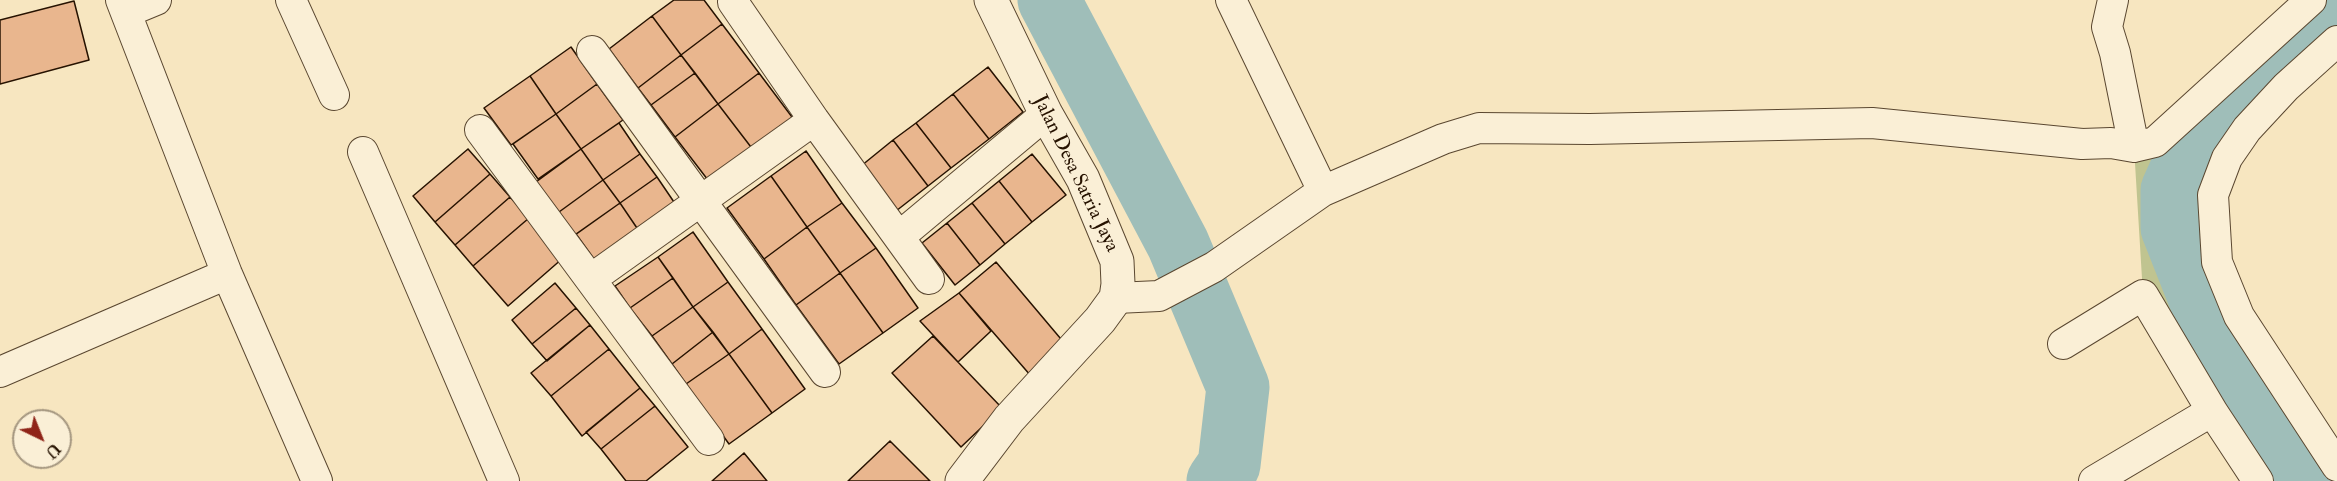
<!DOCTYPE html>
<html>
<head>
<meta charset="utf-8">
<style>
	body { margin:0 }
	#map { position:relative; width:2337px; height:481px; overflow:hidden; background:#f7e6c0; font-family:"IM FELL Double Pica",serif }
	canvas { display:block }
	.north { position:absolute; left:12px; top:409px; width:60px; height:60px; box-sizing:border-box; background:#faefd6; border:2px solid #a59780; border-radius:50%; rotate:137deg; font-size:16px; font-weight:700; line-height:24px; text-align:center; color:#261200 }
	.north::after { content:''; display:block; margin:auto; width:21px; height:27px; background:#8f2418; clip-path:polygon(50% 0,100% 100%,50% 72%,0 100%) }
</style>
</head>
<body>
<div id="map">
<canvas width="2337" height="481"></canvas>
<div class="north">U</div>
</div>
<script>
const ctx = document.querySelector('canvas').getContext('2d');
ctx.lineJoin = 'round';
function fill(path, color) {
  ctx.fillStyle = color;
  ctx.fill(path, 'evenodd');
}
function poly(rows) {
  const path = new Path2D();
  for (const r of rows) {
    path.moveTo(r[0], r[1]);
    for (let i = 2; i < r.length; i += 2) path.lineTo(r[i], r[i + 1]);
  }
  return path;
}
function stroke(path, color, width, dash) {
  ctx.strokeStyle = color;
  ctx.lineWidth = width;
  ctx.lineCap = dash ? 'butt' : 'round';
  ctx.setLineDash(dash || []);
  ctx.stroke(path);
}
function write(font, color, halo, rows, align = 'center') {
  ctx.font = font + ' "IM FELL Double Pica",serif';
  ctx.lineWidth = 4.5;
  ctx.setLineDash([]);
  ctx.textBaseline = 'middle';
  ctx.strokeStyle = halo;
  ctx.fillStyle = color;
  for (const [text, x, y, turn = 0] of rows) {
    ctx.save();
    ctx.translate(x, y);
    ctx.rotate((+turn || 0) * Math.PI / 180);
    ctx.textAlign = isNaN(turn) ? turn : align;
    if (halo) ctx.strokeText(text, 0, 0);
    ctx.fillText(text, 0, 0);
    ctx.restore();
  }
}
fill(poly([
	[2311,0,2337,0,2337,41,2227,158,2217,262,2337,466,2337,481,2258,481,2143,295,2134,147],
	[2228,347,2294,457,2294,458,2257,399]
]), '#c0c490');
stroke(poly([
	[1049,0,1178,244,1238,387,1229,465,1218,481],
	[2308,481,2202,304,2172,228,2172,190,2197,134,2337,6]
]), '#9fbeb9', 63);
const building = poly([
	[674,0,704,0,722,24,681,55,652,16,674,0],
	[74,1,89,60,0,84,0,20,74,1],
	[652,16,681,55,638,88,609,49,652,16],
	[722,24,759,73,718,104,681,55,722,24],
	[571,47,597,84,556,114,530,76,571,47],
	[681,55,695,73,651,105,638,88,681,55],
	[988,67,1023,112,989,139,953,94,988,67],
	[695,73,718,104,675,137,651,105,695,73],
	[759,73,795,121,754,151,718,104,759,73],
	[530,76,556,114,511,145,484,108,530,76],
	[597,84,623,120,581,149,556,114,597,84],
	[953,94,989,139,951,168,916,123,953,94],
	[718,104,754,151,711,184,675,137,718,104],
	[556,114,581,149,538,179,513,144,556,114],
	[619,123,640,154,603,180,581,149,619,123],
	[916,123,951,168,928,186,893,140,916,123],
	[893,140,928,186,896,211,861,166,893,140],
	[468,149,490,174,435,222,413,196,468,149],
	[581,149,603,180,559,212,536,182,581,149],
	[806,151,842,203,807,227,771,176,806,151],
	[640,154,657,177,620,203,603,180,640,154],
	[1032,154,1066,195,1032,222,999,181,1032,154],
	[490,174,510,197,455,245,435,222,490,174],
	[771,176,807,227,764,259,727,208,771,176],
	[657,177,676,205,639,231,620,203,657,177],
	[603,180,620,203,575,235,559,212,603,180],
	[999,181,1032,222,1005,244,972,203,999,181],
	[510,197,529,218,473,266,455,245,510,197],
	[620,203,639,231,596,262,576,234,620,203],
	[842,203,876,248,840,273,807,227,842,203],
	[972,203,1005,244,980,265,947,223,972,203],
	[529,218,563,258,508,306,473,266,529,218],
	[947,223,980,265,955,285,922,243,947,223],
	[807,227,840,273,796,305,764,259,807,227],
	[693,232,728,282,693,307,658,257,693,232],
	[876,248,918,308,883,333,840,273,876,248],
	[658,257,673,278,630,308,615,286,658,257],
	[996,262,1066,345,1031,376,959,293,996,262],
	[840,273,883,333,839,364,796,305,840,273],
	[673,278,693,307,652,336,630,308,673,278],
	[728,282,762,329,729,354,693,307,728,282],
	[555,283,576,308,532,344,512,320,555,283],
	[959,293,991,331,958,362,920,321,959,293],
	[693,307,713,332,672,364,652,336,693,307],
	[576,308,590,325,547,361,532,344,576,308],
	[590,325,609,349,551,396,531,373,590,325],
	[762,329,805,389,772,413,729,354,762,329],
	[713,332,729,354,686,384,672,364,713,332],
	[933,336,1002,408,961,447,892,373,933,336],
	[609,349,640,388,582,436,551,396,609,349],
	[729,354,772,413,729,444,686,384,729,354],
	[640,388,655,406,601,449,586,432,640,388],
	[655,406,688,447,646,481,626,481,601,449,655,406],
	[890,441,930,481,848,481,890,441],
	[744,453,767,481,712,481,744,453]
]);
fill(building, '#e9b68e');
stroke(building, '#261200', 1.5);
const minor = poly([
	[121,0,227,274,317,481],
	[291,0,334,95],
	[1231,0,1323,191],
	[2113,0,2107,27,2115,53,2134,147],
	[733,2,814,120,929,279],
	[127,12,156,0],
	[2337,41,2286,87,2247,129,2227,158,2213,195,2217,262,2239,316,2337,466],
	[592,51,825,372],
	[480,130,709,440],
	[363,152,504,481],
	[900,236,1046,114],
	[591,279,814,120],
	[1116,298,1159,296,1214,267,1323,191,1443,139,1479,128,1590,129,1872,123,2082,144,2111,143,2134,147,2155,142,2311,0],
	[2063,344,2143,295,2212,411,2258,481],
	[0,372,227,274],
	[2094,481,2212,411]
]);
const tertiary = poly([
	[962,481,1009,419,1100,320,1116,298,1118,284,1117,261,1083,179,1046,114,991,0]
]);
stroke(minor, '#5a4730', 32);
stroke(tertiary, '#5a4730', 35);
stroke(minor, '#faefd6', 30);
stroke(tertiary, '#faefd6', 33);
write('20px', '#261200', '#faefd6', [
	["Jalan Desa Satria Jaya",1075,174,64]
]);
</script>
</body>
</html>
